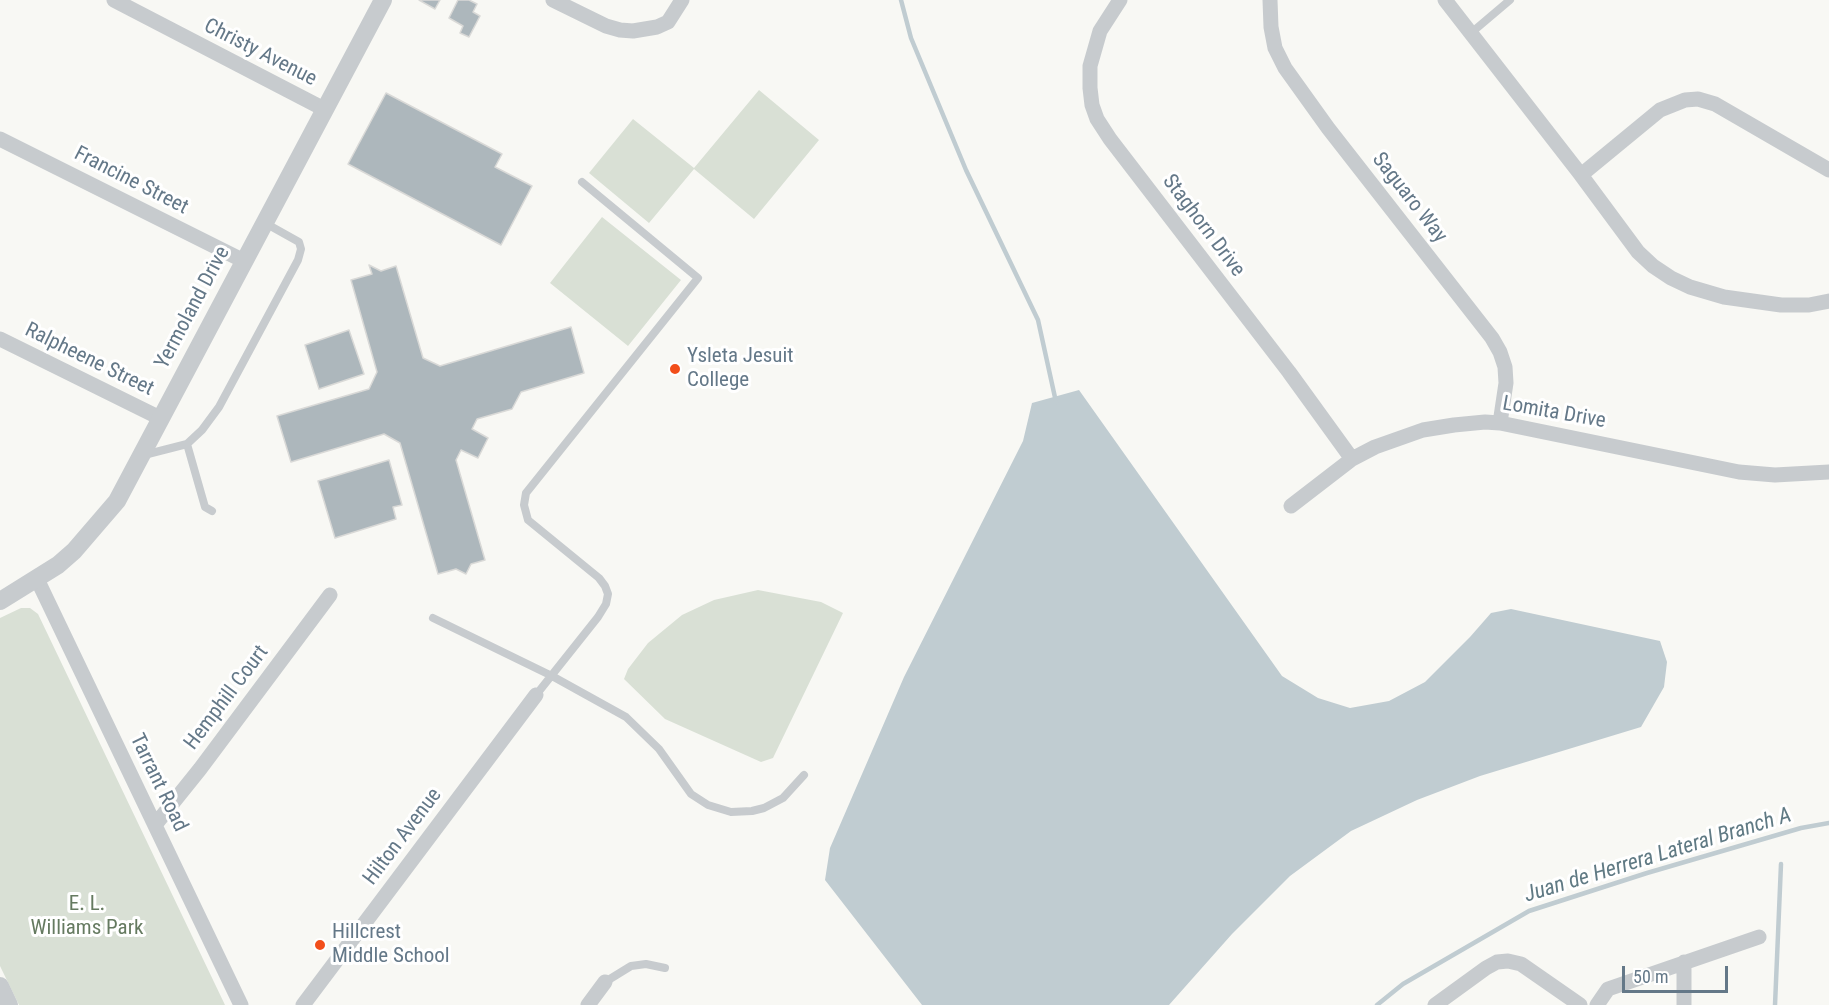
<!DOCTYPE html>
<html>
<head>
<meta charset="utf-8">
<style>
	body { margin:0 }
	#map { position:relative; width:1829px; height:1005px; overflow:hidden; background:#f8f8f4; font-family:"Roboto Condensed",sans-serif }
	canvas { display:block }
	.scale { position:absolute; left:1622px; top:966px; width:106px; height:27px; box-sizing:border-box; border:3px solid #647888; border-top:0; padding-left:8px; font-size:18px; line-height:21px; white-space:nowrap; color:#647888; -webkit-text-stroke:4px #fff; paint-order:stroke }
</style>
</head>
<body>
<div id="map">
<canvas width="1829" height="1005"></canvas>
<div class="scale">50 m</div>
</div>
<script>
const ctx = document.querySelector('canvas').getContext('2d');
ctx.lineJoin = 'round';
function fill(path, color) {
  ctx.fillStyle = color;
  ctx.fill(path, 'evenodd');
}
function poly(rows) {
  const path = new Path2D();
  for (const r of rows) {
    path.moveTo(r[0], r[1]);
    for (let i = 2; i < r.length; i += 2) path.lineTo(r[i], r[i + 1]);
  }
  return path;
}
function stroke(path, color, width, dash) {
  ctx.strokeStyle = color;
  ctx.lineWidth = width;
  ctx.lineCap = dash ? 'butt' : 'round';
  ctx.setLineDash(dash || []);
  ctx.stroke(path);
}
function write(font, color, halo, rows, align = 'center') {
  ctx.font = font + ' "Roboto Condensed",sans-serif';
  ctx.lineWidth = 6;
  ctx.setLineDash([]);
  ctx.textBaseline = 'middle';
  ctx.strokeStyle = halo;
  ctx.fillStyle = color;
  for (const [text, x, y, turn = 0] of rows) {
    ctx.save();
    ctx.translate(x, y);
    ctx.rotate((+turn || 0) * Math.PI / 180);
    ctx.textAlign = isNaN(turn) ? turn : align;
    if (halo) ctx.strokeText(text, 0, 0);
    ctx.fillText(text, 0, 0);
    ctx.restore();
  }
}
fill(poly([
	[759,90,819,140,754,219,694,169,649,223,589,173,633,119,694,168],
	[602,217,681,280,628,346,550,283],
	[758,590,821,602,843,613,773,758,761,762,665,719,624,679,628,669,648,643,682,615,714,600],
	[21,608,30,608,38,614,225,1005,19,1005,0,966,0,618]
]), '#d9e0d5');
fill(poly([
	[1079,390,1282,676,1318,698,1350,708,1389,701,1425,682,1470,637,1491,613,1511,609,1660,641,1667,662,1664,687,1641,727,1480,776,1417,800,1351,831,1290,876,1232,934,1169,1005,922,1005,825,880,830,848,904,677,1023,441,1032,403]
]), '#c0ccd1');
stroke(poly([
	[901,0,911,38,966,170,1038,320,1056,402],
	[1377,1005,1403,984,1529,911,1647,873,1801,828,1829,823],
	[1775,1005,1781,864]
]), '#c0ccd1', 4.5);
const building = poly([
	[419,0,440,0,435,9,419,0],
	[458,0,469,0,477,4,473,12,480,16,469,37,460,33,463,26,449,18,458,0],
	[386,93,502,154,495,167,532,186,501,245,348,164,386,93],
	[369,265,381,271,396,266,423,358,440,366,571,327,584,373,521,392,512,409,477,419,472,429,488,438,478,458,461,450,456,460,485,560,471,564,466,574,456,569,438,574,400,443,384,434,291,462,277,416,369,389,377,372,351,280,372,274,369,265],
	[349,330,364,374,319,389,305,345,349,330],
	[389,460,402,505,393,507,396,519,335,538,318,481,389,460]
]);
fill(building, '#adb7bc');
stroke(building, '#d9d9d7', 1.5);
stroke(poly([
	[1471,33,1510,0],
	[187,444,205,507,212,511],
	[144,455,187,444,202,430,219,407,298,260,301,249,299,242,265,223],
	[433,618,552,676,626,717,659,749,691,794,708,805,731,812,752,811,764,808,783,798,804,775],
	[536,695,598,617,606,604,608,594,605,586,599,578,528,520,524,505,526,493,698,278,582,182],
	[605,982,631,966,646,964,665,968]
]), '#c7cbce', 8);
stroke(poly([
	[114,0,324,109],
	[553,0,606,26,620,30,633,31,657,27,668,22,682,0],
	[1120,0,1100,31,1090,66,1090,88,1092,105,1097,119,1110,139,1289,372,1352,459],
	[1270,0,1271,27,1275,48,1285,68,1328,128,1492,338,1500,352,1505,367,1506,383,1500,423],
	[1445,0,1581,175,1638,252,1653,266,1671,278,1690,287,1724,297,1781,305,1809,305,1829,301],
	[0,139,244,261],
	[1581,175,1660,110,1685,100,1698,99,1715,104,1829,170],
	[0,339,160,418],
	[1291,506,1352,459,1375,447,1423,430,1454,425,1485,422,1500,423,1739,472,1775,475,1829,472],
	[37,579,241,1005],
	[155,825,200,769,330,595],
	[303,1005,536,695],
	[588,1005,605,982],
	[1435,1005,1486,968,1497,962,1508,961,1521,964,1580,1005],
	[1597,1005,1608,989,1759,937],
	[1684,1005,1684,962]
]), '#c7cbce', 15);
stroke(poly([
	[0,601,58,565,74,551,117,501,383,0],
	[0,986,9,1005]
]), '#c7cbce', 18);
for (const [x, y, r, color] of [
	[675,369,6,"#f24e1a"],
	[320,945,6,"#f24e1a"]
]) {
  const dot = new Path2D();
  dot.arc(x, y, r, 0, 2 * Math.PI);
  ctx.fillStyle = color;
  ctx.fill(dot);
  stroke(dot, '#fff', 2);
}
write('21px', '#647888', '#fff', [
	["Christy Avenue",260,53,27],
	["Francine Street",131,181,27],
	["Saguaro Way",1409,198,52],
	["Staghorn Drive",1203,226,53],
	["Yermoland Drive",193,308,-62],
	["Ralpheene Street",89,360,26],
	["Lomita Drive",1554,413,10],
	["Hemphill Court",227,698,-53],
	["Tarrant Road",158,783,64],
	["Hilton Avenue",403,837,-53]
]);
write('21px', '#647888', '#fff', [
	["Ysleta Jesuit",687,357],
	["College",687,381],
	["Hillcrest",332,933],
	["Middle School",332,957]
], 'left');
write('21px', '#657a60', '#fff', [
	["E. L.",87,905],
	["Williams Park",87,929]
]);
write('italic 22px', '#607a84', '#fff', [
	["Juan de Herrera Lateral Branch A",1658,856,-17]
]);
</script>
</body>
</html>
